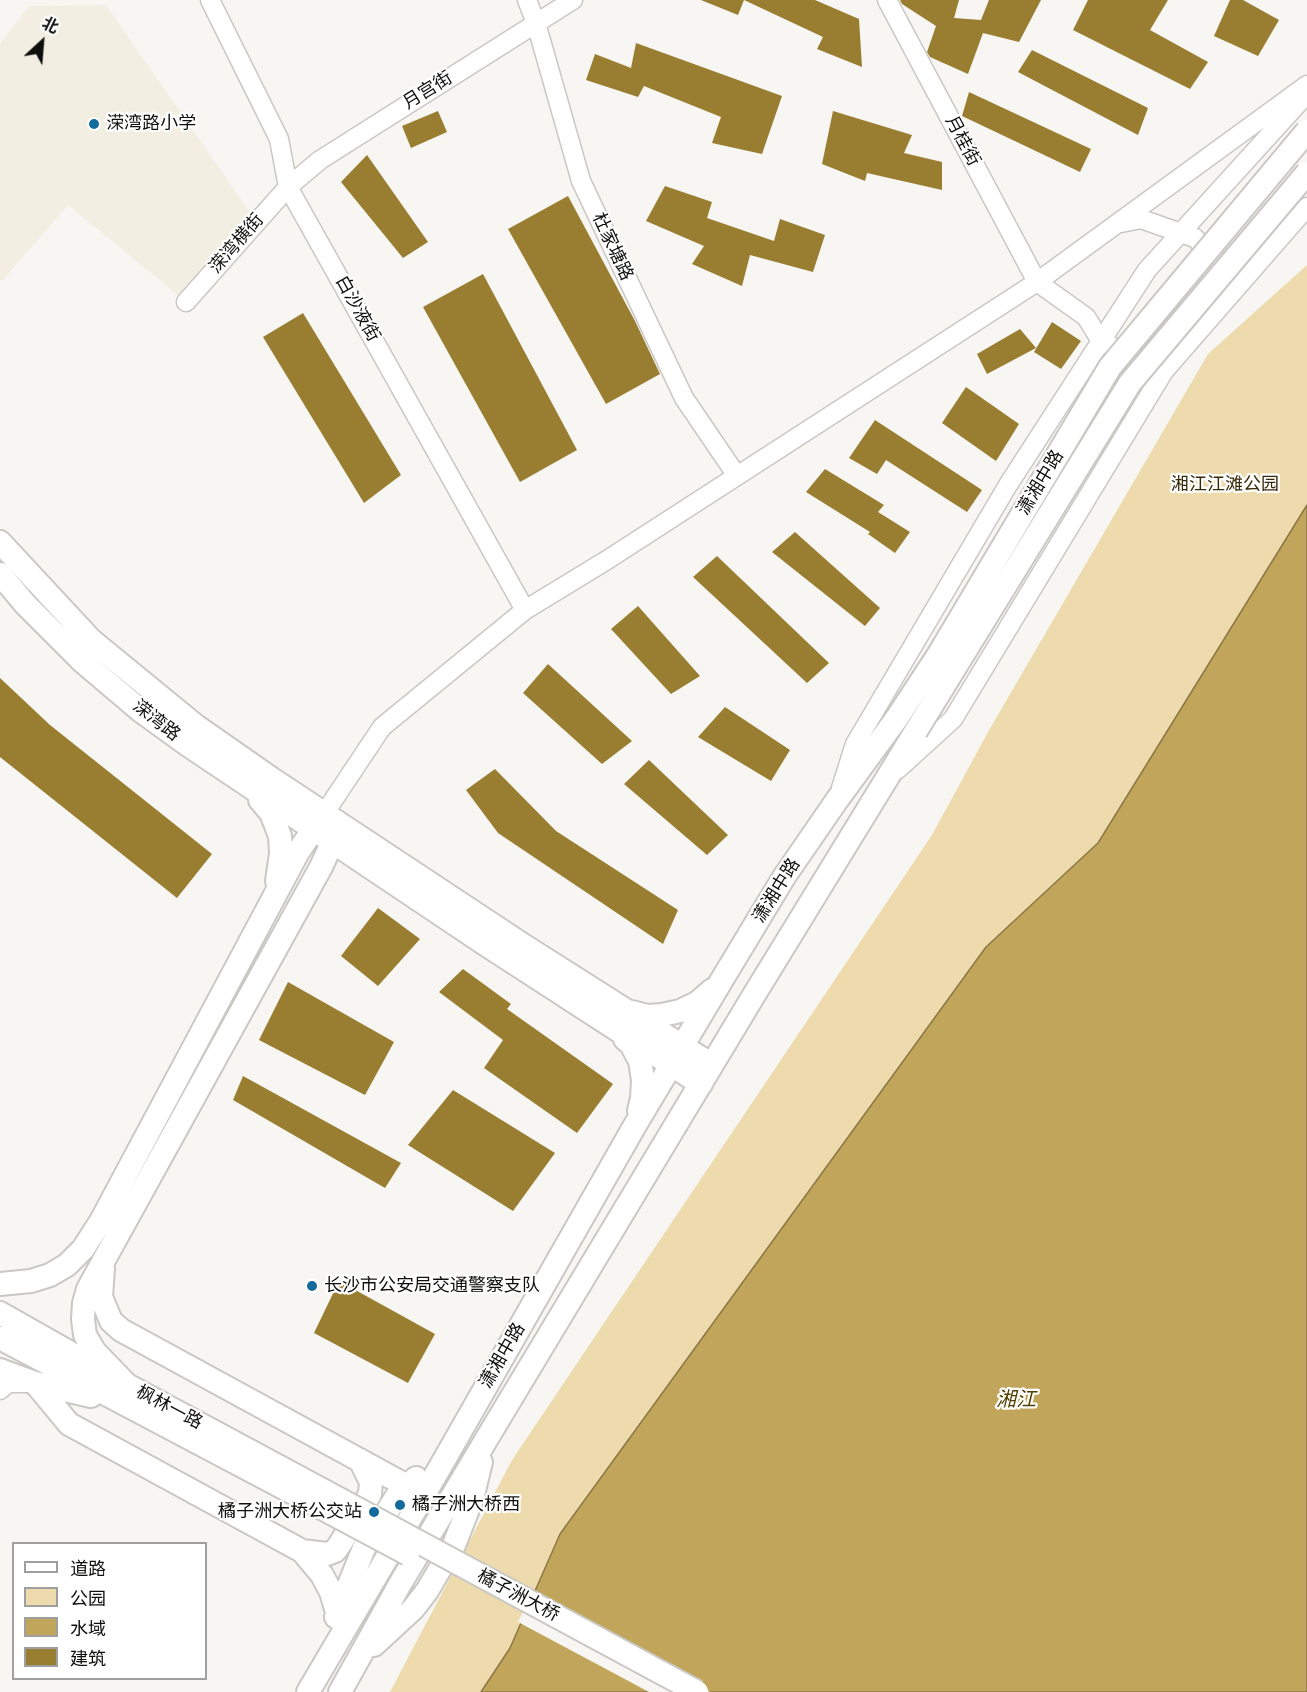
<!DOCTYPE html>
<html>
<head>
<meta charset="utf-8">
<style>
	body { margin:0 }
	#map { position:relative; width:1307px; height:1692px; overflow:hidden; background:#f8f6f2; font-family:"DM Sans","Noto Sans SC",sans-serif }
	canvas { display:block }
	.legend { position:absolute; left:12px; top:1542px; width:195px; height:138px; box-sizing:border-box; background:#fff; border:2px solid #9f9f9f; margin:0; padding:8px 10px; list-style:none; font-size:18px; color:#0f0f0e }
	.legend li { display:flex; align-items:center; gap:12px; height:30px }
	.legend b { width:30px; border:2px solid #9f9f9f }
	.north { position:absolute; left:12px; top:12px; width:60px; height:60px; -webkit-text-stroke:4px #fff; paint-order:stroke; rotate:26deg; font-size:16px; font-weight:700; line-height:24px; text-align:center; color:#0f0f0e }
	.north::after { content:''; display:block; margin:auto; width:21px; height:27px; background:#0f0f0e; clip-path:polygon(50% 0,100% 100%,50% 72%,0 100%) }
</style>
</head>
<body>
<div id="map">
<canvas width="1307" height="1692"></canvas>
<ul class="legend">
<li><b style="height:8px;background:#fff"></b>道路</li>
<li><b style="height:16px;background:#eddbae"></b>公园</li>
<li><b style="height:16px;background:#c1a55b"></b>水域</li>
<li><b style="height:16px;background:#997e32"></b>建筑</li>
</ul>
<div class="north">北</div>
</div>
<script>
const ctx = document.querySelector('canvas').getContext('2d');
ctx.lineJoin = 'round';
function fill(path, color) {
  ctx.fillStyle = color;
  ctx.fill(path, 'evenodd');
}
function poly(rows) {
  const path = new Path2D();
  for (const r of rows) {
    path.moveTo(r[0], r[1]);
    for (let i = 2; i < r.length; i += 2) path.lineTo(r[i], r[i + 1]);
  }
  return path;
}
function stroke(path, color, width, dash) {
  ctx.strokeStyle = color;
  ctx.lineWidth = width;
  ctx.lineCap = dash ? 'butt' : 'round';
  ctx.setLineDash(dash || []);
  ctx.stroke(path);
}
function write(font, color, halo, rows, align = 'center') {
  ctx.font = font + ' "DM Sans","Noto Sans SC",sans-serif';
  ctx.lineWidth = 4.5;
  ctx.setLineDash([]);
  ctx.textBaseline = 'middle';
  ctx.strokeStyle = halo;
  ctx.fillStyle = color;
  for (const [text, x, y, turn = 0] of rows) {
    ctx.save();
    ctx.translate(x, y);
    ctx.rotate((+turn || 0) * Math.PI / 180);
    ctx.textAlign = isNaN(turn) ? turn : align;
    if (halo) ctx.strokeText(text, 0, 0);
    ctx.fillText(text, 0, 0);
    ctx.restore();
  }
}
fill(poly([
	[106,5,251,214,179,296,68,205,2,281,0,280,0,44,29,6]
]), '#f2eee2');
fill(poly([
	[1307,265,1307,505,1098,843,986,947,560,1534,510,1648,481,1692,390,1692,512,1460,932,835,988,732,1208,354]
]), '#eddbae');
const water = poly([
	[1307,505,1307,1692,481,1692,510,1648,560,1534,986,947,1098,843,1307,505]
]);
fill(water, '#c1a55b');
stroke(water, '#8c7844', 1.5);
fill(poly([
	[531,1594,710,1692,649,1692,518,1622]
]), '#f8f6f2');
fill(poly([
	[701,0,815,0,859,19,862,67,817,49,823,37,744,0,738,15],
	[900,0,959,0,954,18,981,20,989,0,1041,0,1019,42,983,33,968,74,930,57,927,52,936,26,902,4],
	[1088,0,1168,0,1150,30,1208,62,1190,89,1073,30],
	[1230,0,1243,0,1279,20,1258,56,1214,36],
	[636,43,782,96,762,154,712,143,721,117,644,86,638,97,586,80,595,54,631,68],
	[1032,50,1148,108,1138,135,1018,72],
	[969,92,1091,149,1080,172,962,116],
	[438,111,447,132,411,148,402,126],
	[833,111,912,135,904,153,942,162,942,190,867,173,865,181,822,164],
	[367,155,428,242,403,258,341,182],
	[665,186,712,202,707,218,774,241,780,219,825,235,813,272,750,255,742,286,692,264,704,246,646,221],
	[568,196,635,321,660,374,606,404,508,229],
	[483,274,577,450,520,482,423,307],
	[303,313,401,475,364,503,263,337],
	[1052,322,1081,341,1061,369,1034,352],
	[1020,329,1036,348,987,374,977,354],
	[966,387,1019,424,996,461,942,423],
	[875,420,982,490,967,512,886,460,877,474,849,458],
	[825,469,884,505,878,512,910,532,895,553,868,534,870,532,806,492],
	[795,532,880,608,865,626,772,552],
	[717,556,829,663,807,683,693,577],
	[638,606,700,676,671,694,611,629],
	[548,664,632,741,602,764,523,693],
	[0,678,50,725,212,854,177,898,0,757],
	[725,707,790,750,771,781,698,737],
	[649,760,728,835,707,855,624,784],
	[495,769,556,831,678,910,663,944,498,833,466,790],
	[378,908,420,939,378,986,341,956],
	[463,969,511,1004,507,1009,613,1084,577,1133,484,1068,503,1040,439,992],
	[288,982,394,1042,365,1095,259,1040],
	[243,1076,401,1163,385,1188,233,1100],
	[453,1090,555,1153,513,1211,408,1145],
	[339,1281,435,1334,408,1383,314,1333]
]), '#997e32');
const minor = poly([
	[210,0,279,139,288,187,525,610],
	[527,0,536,23,581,181,684,398,737,476],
	[887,0,1037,282,1086,317,1101,341,1157,368],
	[1121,223,1141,219,1195,238,1235,278],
	[186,302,288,187,320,160,573,0],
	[898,769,953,719,1164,371,1307,207],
	[841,788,855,744,1008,485,1147,270,1304,97],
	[324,814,382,727,525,610,607,560,1037,282,1307,85],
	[0,1390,8,1383,29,1383]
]);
const major = poly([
	[0,542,91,640,196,726,272,779,523,945,712,1065],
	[0,574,25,604,82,661,141,711,188,745,485,944,701,1084],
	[260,800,271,813,280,836,281,853,277,881],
	[632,1012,647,1016,662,1015,680,1011,697,1003,712,990],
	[625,1039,631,1044,640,1061,643,1080,642,1098,639,1111],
	[103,1268,101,1297,111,1321,121,1330,407,1486],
	[0,1284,31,1281,50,1275,67,1265,83,1249,101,1221,298,852,321,818],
	[0,1313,127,1385,339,1499],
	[0,1338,333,1514],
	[0,1370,35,1383,91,1396],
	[35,1383,69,1424,302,1551,322,1575,331,1592,337,1612],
	[127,1385,95,1352,85,1335,83,1319,84,1303,88,1289,321,867,339,828],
	[302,1551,327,1554,335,1551,340,1544,370,1494,371,1482,360,1460],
	[336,1617,364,1548,397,1496,416,1478],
	[374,1645,413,1609,427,1591,454,1545,472,1499,481,1462],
	[308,1692,439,1469,634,1127,723,978,784,877,837,800,897,718],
	[340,1692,400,1584,486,1440,754,995,916,731]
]);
stroke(minor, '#cac8c4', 21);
stroke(major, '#cac8c4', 26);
stroke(minor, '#fff', 18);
stroke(major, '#fff', 22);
const majorBridge = poly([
	[897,718,939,654,1110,367,1307,131],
	[916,731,1130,383,1307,173],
	[339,1499,697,1692],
	[333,1514,408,1554]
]);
stroke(majorBridge, '#cac8c4', 26, []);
stroke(majorBridge, '#fff', 22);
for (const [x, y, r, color] of [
	[94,124,6,"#126b9b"],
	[312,1286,6,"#126b9b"],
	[400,1505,6,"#126b9b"],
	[374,1512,6,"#126b9b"]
]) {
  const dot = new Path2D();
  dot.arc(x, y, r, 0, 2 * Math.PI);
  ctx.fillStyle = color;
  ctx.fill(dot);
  stroke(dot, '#fff', 2);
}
write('18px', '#0f0f0e', '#fff', [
	["月宫街",428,91,-32],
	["月桂街",962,141,62],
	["溁湾横街",237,244,-49],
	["杜家塘路",612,247,65],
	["白沙液街",357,309,61],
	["潇湘中路",1041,483,-59],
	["溁湾路",156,721,38],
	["潇湘中路",777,891,-58],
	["潇湘中路",503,1356,-60],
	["枫林一路",169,1408,28],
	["橘子洲大桥",518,1596,28]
]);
write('18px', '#0f0f0e', '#fff', [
	["溁湾路小学",106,124],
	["长沙市公安局交通警察支队",324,1286],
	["橘子洲大桥西",412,1505],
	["橘子洲大桥公交站",362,1512,"right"]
], 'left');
write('18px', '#362a08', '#fff', [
	["湘江江滩公园",1225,485]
]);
write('italic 20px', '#523f00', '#fff', [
	["湘江",1016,1401]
]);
</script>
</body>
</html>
